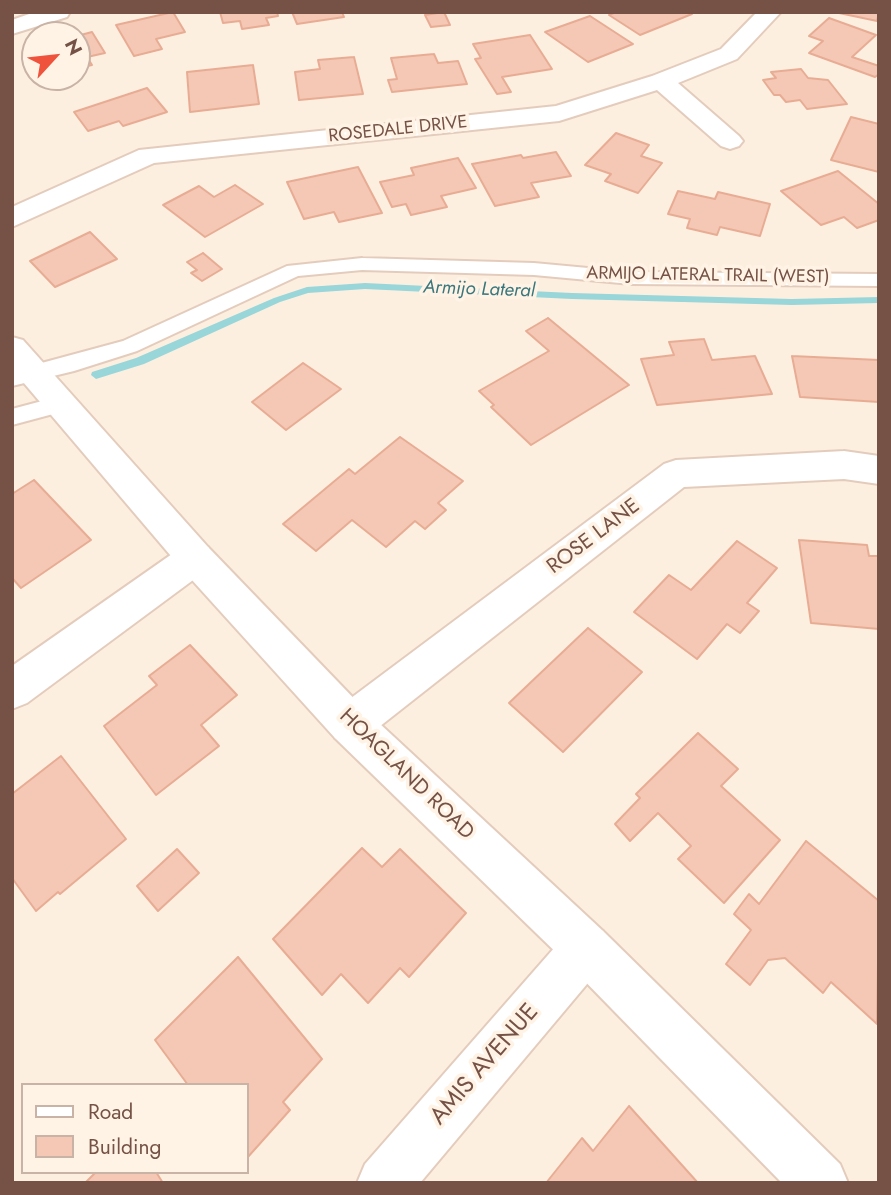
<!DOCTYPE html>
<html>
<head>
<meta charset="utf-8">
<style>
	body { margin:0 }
	#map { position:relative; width:891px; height:1195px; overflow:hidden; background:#fdefdf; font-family:Jost,sans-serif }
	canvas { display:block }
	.frame { position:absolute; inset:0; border:14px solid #755245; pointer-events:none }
	.legend { position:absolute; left:21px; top:1083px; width:228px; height:91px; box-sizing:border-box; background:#fff3e6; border:2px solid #c8b3a6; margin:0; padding:9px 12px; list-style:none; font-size:21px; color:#755245 }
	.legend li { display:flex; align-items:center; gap:14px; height:35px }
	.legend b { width:35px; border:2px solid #c8b3a6 }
	.north { position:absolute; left:21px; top:21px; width:70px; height:70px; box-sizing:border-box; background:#fff3e6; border:2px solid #c8b3a6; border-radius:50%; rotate:63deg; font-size:19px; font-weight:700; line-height:28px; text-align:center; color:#755245 }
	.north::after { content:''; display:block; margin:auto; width:24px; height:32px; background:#ef533c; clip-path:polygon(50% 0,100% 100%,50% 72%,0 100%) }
</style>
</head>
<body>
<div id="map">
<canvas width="891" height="1195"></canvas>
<div class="frame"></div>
<ul class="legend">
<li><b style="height:9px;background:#fff"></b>Road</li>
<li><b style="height:19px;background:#f4c8b5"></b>Building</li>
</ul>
<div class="north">N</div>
</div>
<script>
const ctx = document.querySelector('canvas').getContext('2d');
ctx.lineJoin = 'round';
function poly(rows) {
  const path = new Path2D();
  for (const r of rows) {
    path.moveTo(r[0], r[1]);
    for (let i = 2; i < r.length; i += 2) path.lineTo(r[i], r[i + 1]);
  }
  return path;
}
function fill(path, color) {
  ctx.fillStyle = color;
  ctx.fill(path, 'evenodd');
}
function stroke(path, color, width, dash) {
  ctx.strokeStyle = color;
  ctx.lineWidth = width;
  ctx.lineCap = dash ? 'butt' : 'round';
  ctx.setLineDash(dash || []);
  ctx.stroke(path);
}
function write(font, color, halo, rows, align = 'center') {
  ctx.font = font + ' Jost,sans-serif';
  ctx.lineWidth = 7;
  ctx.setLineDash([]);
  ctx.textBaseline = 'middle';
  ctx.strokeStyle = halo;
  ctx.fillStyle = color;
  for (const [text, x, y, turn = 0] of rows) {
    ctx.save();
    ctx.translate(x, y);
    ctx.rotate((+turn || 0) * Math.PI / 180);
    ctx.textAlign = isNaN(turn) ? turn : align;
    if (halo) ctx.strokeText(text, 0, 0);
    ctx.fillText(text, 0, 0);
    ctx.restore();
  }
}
fill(poly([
	[365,283,572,293,792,299,879,297,879,303,792,305,572,299,365,289,308,293,280,302,144,364,96,379,91,375,92,372,136,358,274,298,307,287,365,283]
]), '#98d6da');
const building = poly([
	[173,12,185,32,156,39,162,49,134,56,116,25,173,12],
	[220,12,277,12,278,16,266,18,269,25,242,29,240,21,223,23,220,12],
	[292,12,342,12,344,17,297,24,292,12],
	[444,12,450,25,431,27,425,15,444,12],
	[616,12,689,12,692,14,640,35,609,15,616,12],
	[879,12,877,21,839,13,839,12,879,12],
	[590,16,633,44,588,62,545,32,590,16],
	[829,18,876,35,852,57,879,66,879,74,875,77,809,53,823,41,809,36,829,18],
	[92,32,105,53,87,57,92,65,78,68,81,73,77,74,77,36,92,32],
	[530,35,552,69,502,77,511,92,497,94,475,59,481,58,473,44,530,35],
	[434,54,438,63,458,61,467,84,392,92,388,80,397,79,391,58,434,54],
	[354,57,363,94,299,100,295,72,320,69,318,60,354,57],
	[253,65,259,104,190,112,187,72,253,65],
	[801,69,808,78,828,80,847,104,807,109,800,100,786,102,780,95,774,95,763,80,776,78,771,72,801,69],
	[147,88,167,112,123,126,119,121,88,131,74,112,147,88],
	[851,117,879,124,879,172,831,160,851,117],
	[616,133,649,145,641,156,662,163,638,193,605,181,611,174,585,165,616,133],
	[556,152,571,176,531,183,539,197,495,206,472,164,521,155,523,158,556,152],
	[458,158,476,188,441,196,447,207,411,215,406,204,392,207,380,182,414,175,411,168,458,158],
	[358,167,382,213,339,222,334,212,304,219,287,182,358,167],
	[838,171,879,204,879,220,857,228,844,217,821,225,781,191,838,171],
	[235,185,263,204,205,237,163,205,199,186,214,197,235,185],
	[678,191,715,199,718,192,770,204,760,236,720,227,717,235,687,228,690,219,668,214,678,191],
	[90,232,117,259,55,287,30,261,90,232],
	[203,253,222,269,202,281,191,273,197,270,187,262,203,253],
	[548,318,629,385,531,445,491,407,494,405,479,391,549,351,526,331,548,318],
	[704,339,712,360,755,356,772,394,657,405,641,359,674,355,669,342,704,339],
	[792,356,879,360,879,402,800,397,792,356],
	[303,363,341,389,286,430,252,402,303,363],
	[400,437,463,481,438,503,446,510,425,529,415,521,386,547,352,520,316,551,283,524,349,469,355,474,400,437],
	[34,480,91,540,21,588,12,578,12,494,34,480],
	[799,540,867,545,869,556,879,556,879,629,811,623,799,540],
	[737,541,777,568,747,603,759,611,740,633,727,624,697,659,634,612,669,575,691,590,737,541],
	[588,628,642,672,563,752,509,703,588,628],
	[190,645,237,695,201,725,219,746,156,795,104,726,157,685,149,676,190,645],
	[698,733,738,769,721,786,780,840,724,903,678,859,691,846,658,813,630,841,615,824,640,798,636,794,698,733],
	[61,756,126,839,60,894,58,892,36,911,12,878,12,794,61,756],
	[806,841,879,901,877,1024,831,982,823,993,785,958,768,960,750,985,726,964,751,930,734,914,749,894,759,904,806,841],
	[362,848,382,867,400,849,466,913,409,977,400,968,368,1003,341,974,322,995,273,939,362,848],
	[177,849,199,873,158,911,137,886,177,849],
	[238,957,322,1059,283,1102,290,1110,247,1158,247,1085,188,1085,155,1040,238,957],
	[629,1106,698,1183,546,1183,582,1138,593,1151,629,1106],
	[96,1172,156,1172,163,1183,85,1183,96,1172]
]);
fill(building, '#f4c8b5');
stroke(building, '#e8ac94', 2);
const service = poly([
	[362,258,534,263,631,272,879,274,879,286,631,284,534,275,362,270,298,276,137,351,74,371,12,386,12,371,123,341,287,266,362,258],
	[61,396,68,398,72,404,68,410,12,425,12,409,61,396]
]);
const minor = poly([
	[35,12,70,12,67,17,12,34,12,20,35,12],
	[757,12,781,12,737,59,678,83,739,136,743,141,739,146,730,149,721,146,657,90,559,121,154,163,12,227,12,207,139,150,556,106,652,76,721,49,757,12],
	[844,451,879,456,879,484,844,479,684,487,365,738,350,744,335,738,329,724,335,710,664,464,676,460,844,451],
	[195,542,208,547,214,558,208,569,27,703,12,709,12,666,182,547,195,542],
	[586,924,603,931,610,948,603,965,420,1183,357,1183,365,1164,569,931,586,924]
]);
const tertiary = poly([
	[12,337,23,340,208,547,365,710,603,931,840,1164,848,1183,782,1183,569,965,335,738,182,569,12,369,12,337]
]);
stroke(service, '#e4ccbd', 4);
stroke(minor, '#e4ccbd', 4);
stroke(tertiary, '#e4ccbd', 4);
fill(service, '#fff');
fill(minor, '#fff');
fill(tertiary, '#fff');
write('18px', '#755245', '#fff3e6', [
	["ROSEDALE DRIVE",398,130,-6],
	["ARMIJO LATERAL TRAIL (WEST)",708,276,1]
]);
write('italic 19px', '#39777c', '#fff3e6', [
	["Armijo Lateral",479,290,2]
]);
write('21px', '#755245', '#fff3e6', [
	["ROSE LANE",594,537,-37],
	["HOAGLAND ROAD",406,775,44]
]);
write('24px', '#755245', '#fff3e6', [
	["AMIS AVENUE",485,1065,-49]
]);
</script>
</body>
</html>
